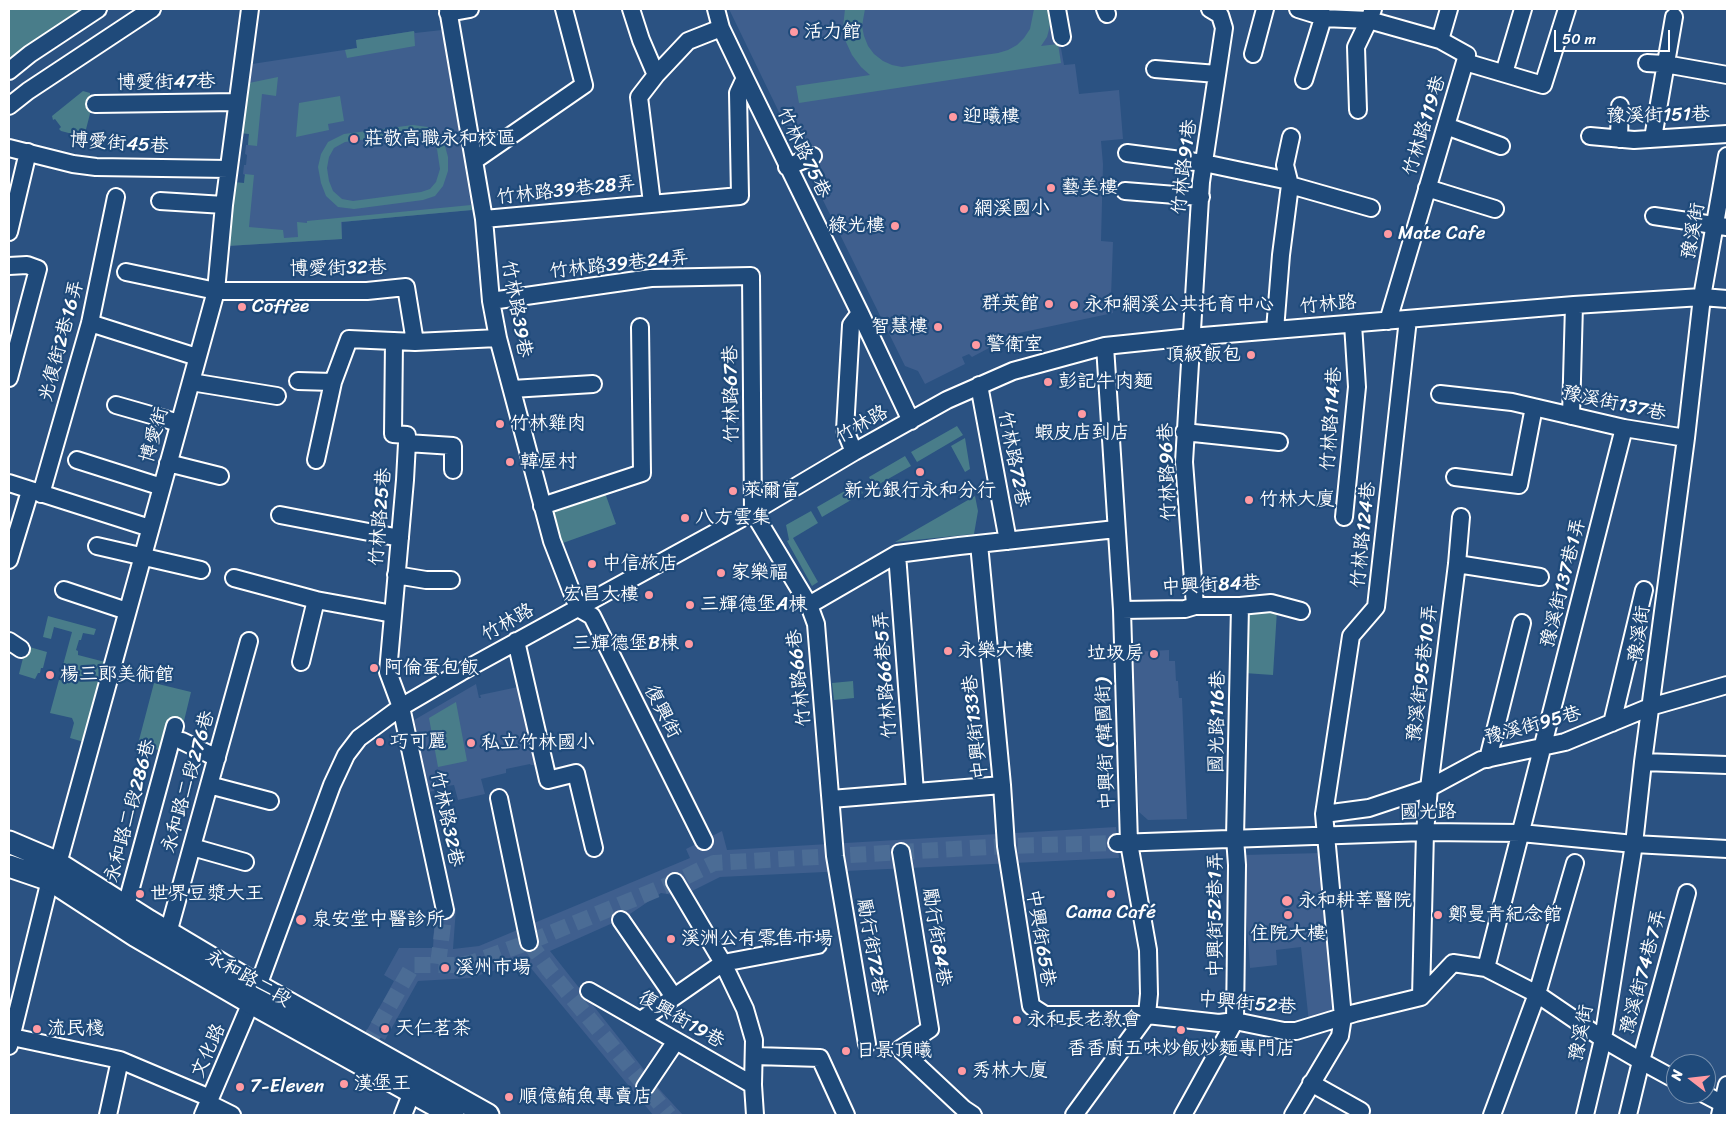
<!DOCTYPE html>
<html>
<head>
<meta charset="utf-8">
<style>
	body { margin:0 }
	#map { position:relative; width:1736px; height:1124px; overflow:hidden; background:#2b5282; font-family:Sriracha,sans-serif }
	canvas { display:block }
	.frame { position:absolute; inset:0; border:10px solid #fff; pointer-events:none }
	.north { position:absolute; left:1666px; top:1054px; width:50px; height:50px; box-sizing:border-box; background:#1f4a7a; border:1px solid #7992af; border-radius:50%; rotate:286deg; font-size:14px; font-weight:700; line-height:20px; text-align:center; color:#fff }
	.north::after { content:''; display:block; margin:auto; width:18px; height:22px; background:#ff9aa2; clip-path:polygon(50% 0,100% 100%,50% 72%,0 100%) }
	.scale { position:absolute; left:1554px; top:30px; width:116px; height:22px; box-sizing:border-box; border:2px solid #fff; border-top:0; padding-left:6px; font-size:15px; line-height:18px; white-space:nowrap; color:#fff; -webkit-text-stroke:4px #1f4a7a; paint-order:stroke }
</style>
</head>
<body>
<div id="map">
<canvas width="1736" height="1124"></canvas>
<div class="frame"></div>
<div class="north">N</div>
<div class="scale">50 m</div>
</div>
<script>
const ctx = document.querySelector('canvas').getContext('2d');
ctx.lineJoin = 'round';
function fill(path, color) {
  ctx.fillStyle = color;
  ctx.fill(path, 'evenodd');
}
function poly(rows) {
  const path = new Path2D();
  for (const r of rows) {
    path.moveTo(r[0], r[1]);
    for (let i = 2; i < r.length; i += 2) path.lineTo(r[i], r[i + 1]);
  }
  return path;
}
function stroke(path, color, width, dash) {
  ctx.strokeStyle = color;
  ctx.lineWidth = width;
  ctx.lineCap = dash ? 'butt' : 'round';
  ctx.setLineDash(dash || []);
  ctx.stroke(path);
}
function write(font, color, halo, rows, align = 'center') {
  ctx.font = font + ' Sriracha,"LXGW WenKai TC",sans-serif';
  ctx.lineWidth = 4.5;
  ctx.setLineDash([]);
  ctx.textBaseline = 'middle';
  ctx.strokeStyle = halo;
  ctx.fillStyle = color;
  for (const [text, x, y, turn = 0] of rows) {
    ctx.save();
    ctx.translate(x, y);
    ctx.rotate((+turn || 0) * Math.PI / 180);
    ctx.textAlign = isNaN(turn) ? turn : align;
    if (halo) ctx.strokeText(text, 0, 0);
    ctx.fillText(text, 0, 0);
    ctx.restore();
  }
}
fill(poly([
	[729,9,1054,9,1064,65,1075,64,1079,94,1119,90,1123,139,1101,141,1103,164,1101,241,1113,242,1111,297,1113,313,986,340,989,348,972,357,969,354,962,357,965,364,925,384,918,371,905,366,811,176,820,171,801,133,791,137],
	[442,30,472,210,342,222,342,239,227,246,244,183,245,175,243,174,244,165,246,165,247,155,245,154,246,145,248,145,249,134,241,133,252,64,357,48,356,40,414,31,415,33],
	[1169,650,1169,661,1175,661,1176,681,1178,681,1179,698,1182,698,1187,819,1148,820,1139,812,1132,652],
	[476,684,479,698,481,698,480,695,518,687,535,765,531,765,530,764,506,769,506,773,481,779,485,794,458,800,454,785,434,788,434,791,421,793,409,723],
	[1116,827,1119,858,720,877,692,891,673,895,661,893,624,918,550,951,661,1091,683,1115,653,1115,525,961,470,978,418,981,385,1040,367,1030,394,981,384,975,399,948,433,948,435,910,456,908,453,949,479,946,690,858,686,849,722,831,727,850],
	[1323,853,1338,1011,1309,1023,1301,947,1276,950,1277,965,1250,968,1242,855]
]), '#3f5f8e');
fill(poly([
	[9,9,91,9,9,73],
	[845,9,865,9,862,26,864,36,868,46,874,54,883,61,892,65,902,67,998,53,1008,50,1017,45,1024,38,1030,29,1034,9,1052,9,1051,22,1047,37,1041,46,1058,44,1061,63,799,103,796,86,870,75,861,67,852,55,846,42,843,27],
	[414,31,415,46,347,58,345,50,357,48,356,40],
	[278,77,276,96,262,94,257,146,248,145,249,134,241,133,249,83],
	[83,91,90,93,91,110,84,137,61,131,59,129,61,127,55,119,53,120,52,116],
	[340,96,344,121,328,124,329,130,296,137,299,103],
	[413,125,428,127,438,136,445,146,448,157,448,171,443,186,435,196,423,200,354,209,338,207,326,196,321,183,318,167,321,154,328,142,344,134],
	[414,133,424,135,432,141,437,149,440,169,436,182,430,189,421,192,353,201,342,199,333,191,329,181,327,168,329,157,334,148,345,142],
	[245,174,254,175,249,227,283,230,284,238,298,237,297,222,307,223,307,221,471,205,472,210,341,222,342,239,227,246,234,182,244,183],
	[957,426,963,435,917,462,911,452],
	[965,438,970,469,965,472,951,446],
	[905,456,911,466,874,487,869,477],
	[857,484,863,493,822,517,817,507],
	[604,490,616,524,560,544,550,518,554,505],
	[975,496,978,511,974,534,895,542],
	[811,511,818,523,793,538,818,582,812,586,787,541,789,540,786,525],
	[1277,610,1273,675,1244,673,1247,611],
	[48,616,96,629,94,635,83,633,81,640,79,640,76,650,78,651,78,655,105,662,84,742,70,738,74,723,72,718,50,713,72,632,54,627,51,639,43,637],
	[26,646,47,652,43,668,41,668,40,673,38,673,35,679,19,674],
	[853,681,854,698,834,700,832,683],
	[154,683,191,692,184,721,171,718,162,751,138,744],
	[456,702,467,761,438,767,429,718]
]), '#497d8a');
stroke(poly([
	[529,942,549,970,669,1115],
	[438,964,445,910],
	[366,1047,413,965,456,965,471,963,529,942,675,882,714,863,1006,846,1117,843]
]), '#4b6c95', 16, [16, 8]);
const minor = poly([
	[448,9,484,219,491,301,498,338,552,541,578,608,592,616,704,841],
	[631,9,641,40,656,75,688,41,721,28],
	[716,9,721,28,745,78,860,313,911,421],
	[1057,9,1062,37],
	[1105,9,1107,14],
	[1298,9,1327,18],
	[1373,9,1369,20,1440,40,1467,55,1388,321],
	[448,13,470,9],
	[1440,40,1449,9],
	[1253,54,1265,9],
	[1465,62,1543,85,1567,9],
	[1647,63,1665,64,1727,75],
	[1155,69,1217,74],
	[9,71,30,54,98,9],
	[1504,73,1523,9],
	[1304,80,1323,18,1369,20,1356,47,1358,110],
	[95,104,237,102],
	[9,106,28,91,152,9],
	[1446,126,1501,146],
	[1590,136,1634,140,1727,134],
	[1653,138,1674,17],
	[1619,139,1620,106],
	[9,148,73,164,96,167,228,169],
	[1127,153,1204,163,1289,181],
	[474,161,584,85,564,9],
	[787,167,813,156],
	[1290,185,1371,208],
	[1427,188,1495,209],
	[1125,191,1201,197],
	[160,201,224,205],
	[652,203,639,97,656,75],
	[1654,216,1727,227],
	[484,219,740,196,738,93,745,78],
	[9,232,28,152],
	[9,266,27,265,38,269,9,378],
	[126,272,216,291,367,291,406,287,415,342],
	[491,301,651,278,751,276,753,512,809,605,816,624,835,856,867,1044],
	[90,323,197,357],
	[1275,330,1281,255,1290,185,1285,165,1291,137],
	[394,341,393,434,407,435,407,443,405,480,388,672,401,707,445,910],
	[298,381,333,382],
	[191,382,277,396],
	[979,385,1008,541],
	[512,389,593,384],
	[1440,394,1512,402,1624,428,1686,438],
	[116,405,179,423],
	[1571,416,1574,305],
	[1184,432,1279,442],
	[407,443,453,446,453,470],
	[854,452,845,430,851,325,860,313],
	[77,460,162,487],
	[316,460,333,382,349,339,415,342,498,338],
	[168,463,220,476],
	[1455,477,1519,485,1534,407],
	[9,483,150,528],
	[41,494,90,323,116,197],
	[542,506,642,473,640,327],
	[280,515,400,538],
	[1344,517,1357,387,1353,324],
	[979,544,1002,785,1006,846,1031,1006,1045,1015,1147,1015,1219,1023,1235,1021,1284,1031,1296,1031,1355,1013,1421,997,1453,963,1486,968,1537,994,1603,1039,1641,1061,1676,1080],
	[97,546,201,570],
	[897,554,915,792],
	[9,560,30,491],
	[1457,564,1540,577],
	[396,575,426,580,451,580],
	[234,578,316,600],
	[64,590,127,611],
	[809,605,897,554,959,546,1116,529],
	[1195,606,1184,462,1201,182,1224,28,1220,15,1210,9],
	[1122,610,1185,609,1195,606,1240,606,1271,603,1301,611],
	[9,641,21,649],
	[516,641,548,780,576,773,594,848],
	[301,662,316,600,393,614],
	[1612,723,1644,590],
	[182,741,217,758],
	[1488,759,1522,623],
	[1643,762,1727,765],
	[209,785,270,801],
	[499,798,529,942],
	[831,799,1002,785],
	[1324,814,1369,808,1429,788,1481,760,1565,742,1650,707,1727,685],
	[1117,843,1425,832,1521,833,1634,844,1727,849],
	[192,847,245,862],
	[901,852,930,1029,900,1049,964,1109,973,1115],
	[56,862,61,853,216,291,224,205,250,9],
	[675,882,723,963,745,1009,754,1040,753,1085,755,1115],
	[126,906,175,726],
	[621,920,674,997],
	[168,933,249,641],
	[1486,968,1624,428],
	[589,991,753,1085],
	[1421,997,1425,832,1429,788,1457,564,1461,517],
	[641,1020,723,963,818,945],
	[12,1037,120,1060,210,1098],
	[9,1046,50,880],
	[755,1056,820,1058,846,1115],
	[1311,1083,1361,1111],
	[645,1087,676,1041],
	[1704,1094,1723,1104],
	[208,1103,232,1115],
	[108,1115,120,1060],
	[203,1115,258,986,332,785,346,755,359,738,401,707,461,672,753,512,854,452,947,400,1013,371,1105,346,1191,337,1574,305,1702,297,1727,299],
	[403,1115,412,1092],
	[1074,1115,1147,1015,1149,994,1148,950,1129,843,1122,610,1105,346],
	[1183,1115,1235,1021,1237,865,1235,838,1240,606],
	[1293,1115,1340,1036,1343,1017,1324,814,1351,636,1376,607,1408,319],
	[1492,1115,1537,994,1575,863],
	[1585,1115,1603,1039,1634,844,1643,762,1686,438,1702,297,1727,156],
	[1628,1115,1641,1061,1687,893],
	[1720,1115,1727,1085]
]);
const major = poly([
	[9,842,56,862,149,921,258,986,488,1115],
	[9,866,50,880,136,936,251,1003,453,1115]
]);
stroke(minor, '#fff', 20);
stroke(major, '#fff', 25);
stroke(minor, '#1f4a7a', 16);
stroke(major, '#1f4a7a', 21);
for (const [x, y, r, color] of [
	[794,32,5,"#ff9aa2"],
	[953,117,5,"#ff9aa2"],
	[354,139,5,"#ff9aa2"],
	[1051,188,5,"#ff9aa2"],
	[964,209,5,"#ff9aa2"],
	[895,226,5,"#ff9aa2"],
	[1388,234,5,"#ff9aa2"],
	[1049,304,5,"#ff9aa2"],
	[1074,305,5,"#ff9aa2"],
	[242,307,5,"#ff9aa2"],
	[938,327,5,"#ff9aa2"],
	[976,345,5,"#ff9aa2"],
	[1251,355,5,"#ff9aa2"],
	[1048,382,5,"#ff9aa2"],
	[1082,414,5,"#ff9aa2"],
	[500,424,5,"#ff9aa2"],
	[510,462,5,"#ff9aa2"],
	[920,472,5,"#ff9aa2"],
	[733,491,5,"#ff9aa2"],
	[1249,500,5,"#ff9aa2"],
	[685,518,5,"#ff9aa2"],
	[592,564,5,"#ff9aa2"],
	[721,573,5,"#ff9aa2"],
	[649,595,5,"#ff9aa2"],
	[690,605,5,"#ff9aa2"],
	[689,644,5,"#ff9aa2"],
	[948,651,5,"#ff9aa2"],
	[1154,654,5,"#ff9aa2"],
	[374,668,5,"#ff9aa2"],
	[50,675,5,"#ff9aa2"],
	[380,742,5,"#ff9aa2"],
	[471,743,5,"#ff9aa2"],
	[140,894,5,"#ff9aa2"],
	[1111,894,5,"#ff9aa2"],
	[1287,901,6,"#ff9aa2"],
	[1288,915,5,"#ff9aa2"],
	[1438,915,5,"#ff9aa2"],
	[301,920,6,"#ff9aa2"],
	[671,939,5,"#ff9aa2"],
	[445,968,5,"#ff9aa2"],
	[1017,1020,5,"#ff9aa2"],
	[37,1029,5,"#ff9aa2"],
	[385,1029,5,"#ff9aa2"],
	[1181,1030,5,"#ff9aa2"],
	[846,1051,5,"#ff9aa2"],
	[962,1071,5,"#ff9aa2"],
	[344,1084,5,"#ff9aa2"],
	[240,1087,5,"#ff9aa2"],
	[509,1097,5,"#ff9aa2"]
]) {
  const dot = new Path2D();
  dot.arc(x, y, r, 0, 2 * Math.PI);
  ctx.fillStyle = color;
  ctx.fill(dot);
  stroke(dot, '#1f4a7a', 2);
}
write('19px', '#fff', '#1f4a7a', [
	["活力館",804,32],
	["迎曦樓",963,117],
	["莊敬高職永和校區",364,139],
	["藝美樓",1061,188],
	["網溪國小",974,209],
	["綠光樓",885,226,"right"],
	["Mate Cafe",1398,234],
	["群英館",1039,304,"right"],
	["永和網溪公共托育中心",1084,305],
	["Coffee",252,307],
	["智慧樓",928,327,"right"],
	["警衛室",986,345],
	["頂級飯包",1241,355,"right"],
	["彭記牛肉麵",1058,382],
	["竹林雞肉",510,424],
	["蝦皮店到店",1082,433,"center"],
	["韓屋村",520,462],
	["萊爾富",743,491],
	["新光銀行永和分行",920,491,"center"],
	["竹林大廈",1259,500],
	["八方雲集",695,518],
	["中信旅店",602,564],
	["家樂福",731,573],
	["宏昌大樓",639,595,"right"],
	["三輝德堡A棟",700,605],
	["三輝德堡B棟",679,644,"right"],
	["永樂大樓",958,651],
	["垃圾房",1144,654,"right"],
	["阿倫蛋包飯",384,668],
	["楊三郎美術館",60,675],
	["巧可麗",390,742],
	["私立竹林國小",481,743],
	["世界豆漿大王",150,894],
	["永和耕莘醫院",1298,901],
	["Cama Café",1111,913,"center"],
	["鄭曼青紀念館",1448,915],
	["泉安堂中醫診所",312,920],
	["住院大樓",1288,934,"center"],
	["溪洲公有零售市場",681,939],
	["溪州市場",455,968],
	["永和長老教會",1027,1020],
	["流民棧",47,1029],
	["天仁茗茶",395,1029],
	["香香廚五味炒飯炒麵專門店",1181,1049,"center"],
	["日景頂曦",856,1051],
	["秀林大廈",972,1071],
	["漢堡王",354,1084],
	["7-Eleven",250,1087],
	["順億鮪魚專賣店",519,1097]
], 'left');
write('19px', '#fff', '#1f4a7a', [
	["博愛街47巷",166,83,-1],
	["豫溪街151巷",1658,116,-1],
	["竹林路119巷",1425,126,-73],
	["博愛街45巷",119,144,4],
	["竹林路75巷",803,153,64],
	["竹林路91巷",1185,167,-83],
	["竹林路39巷28弄",566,191,-6],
	["豫溪街",1694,231,-80],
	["竹林路39巷24弄",619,265,-6],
	["博愛街32巷",338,269,-1],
	["竹林路",1328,305,-5],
	["竹林路39巷",516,309,80],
	["光復街2巷16弄",62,341,-75],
	["竹林路67巷",732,394,-91],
	["豫溪街137巷",1614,404,12],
	["竹林路114巷",1332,419,-86],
	["竹林路",862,425,-29],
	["博愛街",155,435,-74],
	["竹林路72巷",1013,459,79],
	["竹林路96巷",1168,472,-92],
	["竹林路25巷",381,517,-85],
	["竹林路124巷",1364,535,-84],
	["豫溪街137巷1弄",1564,583,-76],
	["中興街84巷",1211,586,-3],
	["竹林路",508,623,-29],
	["豫溪街",1640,634,-82],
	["豫溪街95巷10弄",1423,673,-83],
	["竹林路66巷5弄",886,675,-94],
	["竹林路66巷",800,678,-96],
	["復興街",662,712,63],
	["國光路116巷",1218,722,-89],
	["豫溪街95巷",1533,726,-15],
	["中興街133巷",976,727,-96],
	["中興街 (韓國街)",1106,744,-92],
	["永和路二段276巷",189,782,-74],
	["永和路二段286巷",131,811,-75],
	["國光路",1428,813,-1],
	["竹林路32巷",446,819,78],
	["中興街52巷1弄",1216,915,-90],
	["勵行街84巷",936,937,81],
	["中興街65巷",1040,938,81],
	["勵行街72巷",871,947,80],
	["豫溪街74巷7弄",1644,972,-75],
	["永和路二段",248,979,30],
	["中興街52巷",1247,1004,5],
	["復興街19巷",681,1020,30],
	["豫溪街",1582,1033,-79],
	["文化路",209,1051,-66]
]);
</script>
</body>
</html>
